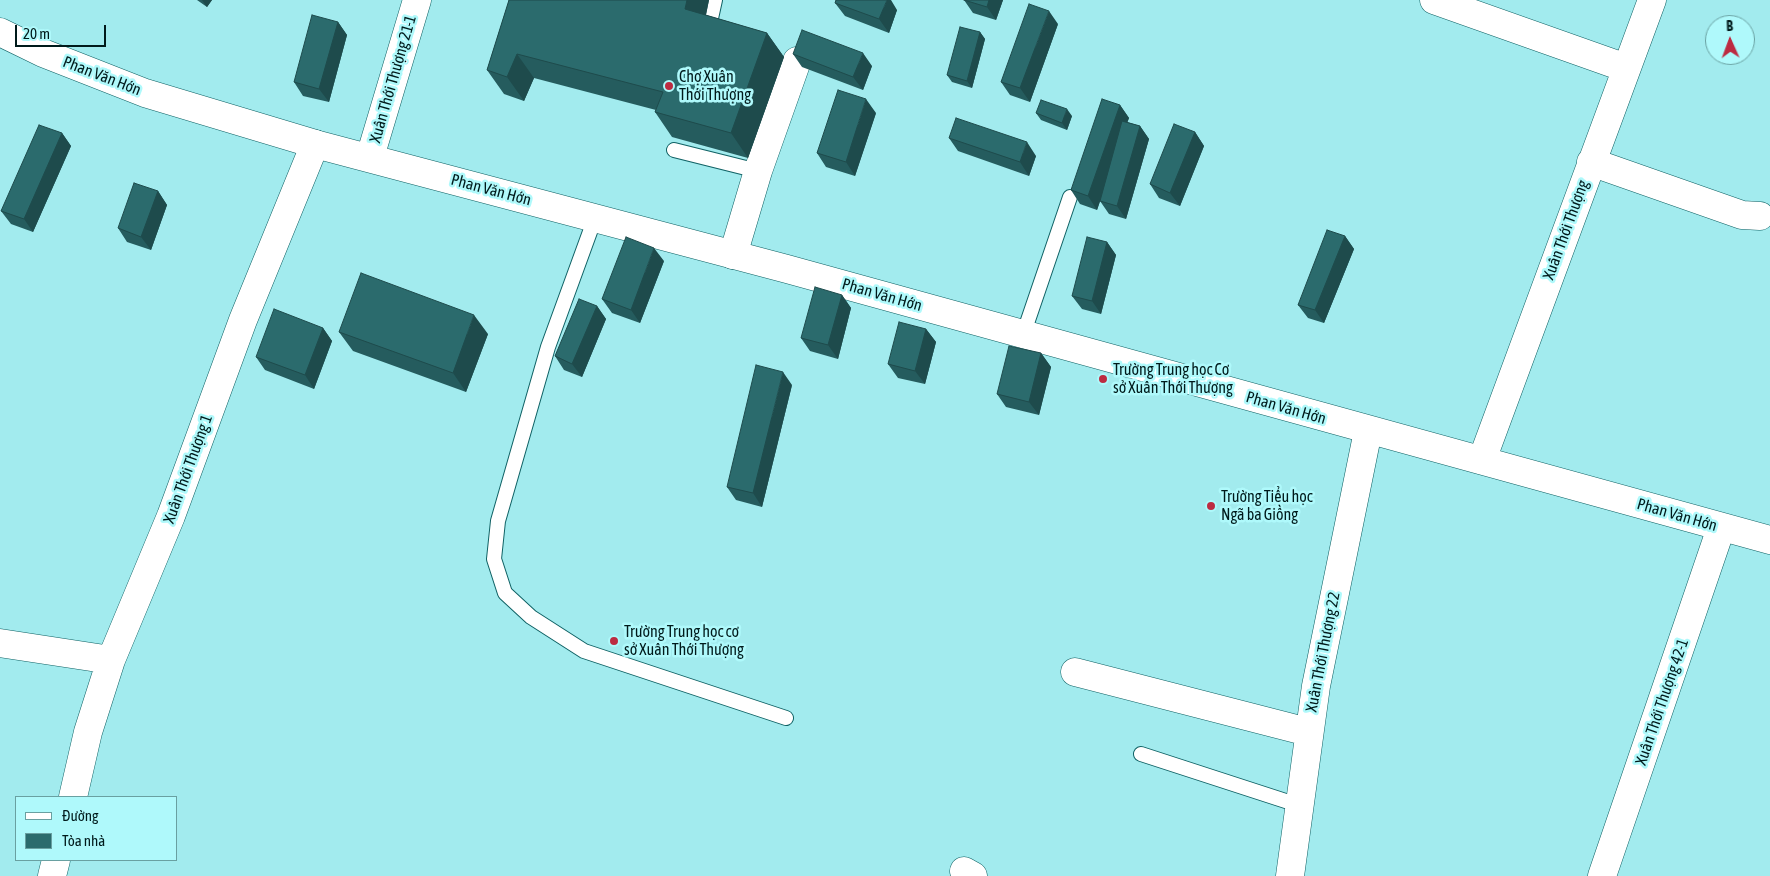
<!DOCTYPE html>
<html>
<head>
<meta charset="utf-8">
<style>
	body { margin:0 }
	#map { position:relative; width:1770px; height:876px; overflow:hidden; background:#a2ebee; font-family:"Asap Condensed",sans-serif }
	canvas { display:block }
	.legend { position:absolute; left:15px; top:796px; width:162px; height:65px; box-sizing:border-box; background:#aff9fb; border:1px solid #69a0a1; margin:0; padding:6px 9px; list-style:none; font-size:15px; color:#001a1b }
	.legend li { display:flex; align-items:center; gap:10px; height:25px }
	.legend b { width:25px; border:1px solid #69a0a1 }
	.north { position:absolute; left:1705px; top:15px; width:50px; height:50px; box-sizing:border-box; background:#aff9fb; border:1px solid #69a0a1; border-radius:50%; rotate:358deg; font-size:14px; font-weight:700; line-height:20px; text-align:center; color:#001a1b }
	.north::after { content:''; display:block; margin:auto; width:18px; height:22px; background:#bc2b41; clip-path:polygon(50% 0,100% 100%,50% 72%,0 100%) }
	.scale { position:absolute; left:15px; top:25px; width:91px; height:22px; box-sizing:border-box; border:2px solid #001a1b; border-top:0; padding-left:6px; font-size:15px; line-height:18px; white-space:nowrap; color:#001a1b; -webkit-text-stroke:4px #aff9fb; paint-order:stroke }
</style>
</head>
<body>
<div id="map">
<canvas width="1770" height="876"></canvas>
<ul class="legend">
<li><b style="height:6px;background:#fff"></b>Đường</li>
<li><b style="height:14px;background:#2b6b6d"></b>Tòa nhà</li>
</ul>
<div class="north">B</div>
<div class="scale">20 m</div>
</div>
<script>
const ctx = document.querySelector('canvas').getContext('2d');
ctx.lineJoin = 'round';
function poly(rows) {
  const path = new Path2D();
  for (const r of rows) {
    path.moveTo(r[0], r[1]);
    for (let i = 2; i < r.length; i += 2) path.lineTo(r[i], r[i + 1]);
  }
  return path;
}
function stroke(path, color, width, dash) {
  ctx.strokeStyle = color;
  ctx.lineWidth = width;
  ctx.lineCap = dash ? 'butt' : 'round';
  ctx.setLineDash(dash || []);
  ctx.stroke(path);
}
function fill(path, color) {
  ctx.fillStyle = color;
  ctx.fill(path, 'evenodd');
}
function write(font, color, halo, rows, align = 'center') {
  ctx.font = font + ' "Asap Condensed",sans-serif';
  ctx.lineWidth = 5;
  ctx.setLineDash([]);
  ctx.textBaseline = 'middle';
  ctx.strokeStyle = halo;
  ctx.fillStyle = color;
  for (const [text, x, y, turn = 0] of rows) {
    ctx.save();
    ctx.translate(x, y);
    ctx.rotate((+turn || 0) * Math.PI / 180);
    ctx.textAlign = isNaN(turn) ? turn : align;
    if (halo) ctx.strokeText(text, 0, 0);
    ctx.fillText(text, 0, 0);
    ctx.restore();
  }
}
const service = poly([
	[708,32,715,0],
	[674,150,758,171],
	[595,218,548,347,498,521,494,559,505,593,531,617,584,651,786,718],
	[1023,335,1070,197],
	[1141,754,1301,806]
]);
const minor = poly([
	[1434,0,1626,68],
	[370,157,417,0],
	[1591,162,1742,215,1760,216],
	[733,255,758,171,797,61],
	[1482,460,1652,0],
	[0,643,111,660],
	[1075,672,1308,732],
	[73,797,88,732,111,660,171,516,243,320,315,144],
	[964,871,973,876],
	[52,876,56,860],
	[1290,876,1316,686,1368,431],
	[1602,876,1721,528]
]);
const secondary = poly([
	[0,32,43,53,145,93,315,144,787,269,1770,540]
]);
stroke(service, '#0f6164', 16);
stroke(minor, '#0f6164', 29);
stroke(secondary, '#0f6164', 29);
stroke(service, '#fff', 14);
stroke(minor, '#fff', 28);
stroke(secondary, '#fff', 28);
fill(poly([
	[197,0,212,0,207,7],
	[509,0,709,0,706,15,767,33,784,57,748,158,672,137,655,112,656,110,534,78,524,101,504,94,487,70],
	[964,0,1003,0,996,20,973,13],
	[835,3,897,10,889,33,845,16],
	[338,22,347,35,329,102,303,96,294,82],
	[1058,24,1030,102,1010,95,1001,82],
	[980,32,985,39,972,88,952,82,947,75],
	[793,54,872,66,863,90,802,67],
	[1120,105,1129,118,1127,122,1140,126,1149,139,1126,219,1109,214,1100,201,1097,210,1080,204,1071,190],
	[876,113,855,176,826,167,817,153],
	[1036,113,1072,116,1067,130,1041,120],
	[1195,132,1204,146,1180,206,1159,198,1150,184],
	[62,133,71,146,33,232,11,224,1,211],
	[949,138,1036,156,1029,176,958,151],
	[158,191,167,205,151,250,127,242,118,228],
	[1345,236,1354,249,1324,323,1308,318,1298,305],
	[1107,242,1116,255,1101,314,1082,309,1072,296],
	[664,261,640,323,612,313,602,299],
	[842,295,851,308,838,359,810,351,801,338],
	[597,306,606,319,582,377,564,370,555,356],
	[323,328,332,341,314,389,265,370,256,357],
	[926,329,936,342,925,384,898,378,888,364],
	[339,332,488,334,466,392,353,351],
	[1041,353,1051,367,1039,415,1006,407,997,394],
	[792,385,762,507,736,500,727,487]
]), '#255c5e');
fill(poly([
	[202,0,212,0,207,7],
	[687,0,709,0,702,33,685,9],
	[887,0,891,0,897,10,889,33,879,19],
	[989,0,1003,0,996,20,987,7],
	[1049,11,1058,24,1030,102,1020,88],
	[338,22,347,35,329,102,319,89],
	[980,32,985,39,972,88,967,81],
	[767,33,784,57,748,158,731,133],
	[863,53,872,66,863,90,853,77],
	[517,54,534,78,524,101,507,77],
	[866,99,876,113,855,176,846,162],
	[1120,105,1129,118,1097,210,1088,196],
	[1067,109,1072,116,1067,130,1062,123],
	[1140,126,1149,139,1126,219,1117,206],
	[1195,132,1204,146,1180,206,1170,193],
	[62,133,71,146,33,232,24,219],
	[1027,142,1036,156,1029,176,1020,162],
	[158,191,167,205,151,250,141,237],
	[1345,236,1354,249,1324,323,1315,310],
	[1107,242,1116,255,1101,314,1092,301],
	[654,248,664,261,640,323,631,310],
	[842,295,851,308,838,359,828,345],
	[597,306,606,319,582,377,572,364],
	[474,315,488,334,466,392,453,373],
	[323,328,332,341,314,389,305,375],
	[926,329,936,342,925,384,915,371],
	[1041,353,1051,367,1039,415,1029,402],
	[783,372,792,385,762,507,753,493]
]), '#1e4b4c');
const building = poly([
	[509,0,687,0,685,9,767,33,731,133,655,112,663,92,517,54,507,77,487,70,509,0],
	[836,0,887,0,879,19,835,3,836,0],
	[964,0,989,0,987,7,964,0],
	[1029,4,1049,11,1020,88,1001,82,1029,4],
	[312,15,338,22,319,89,294,82,312,15],
	[960,27,980,32,967,81,947,75,960,27],
	[802,30,863,53,853,77,793,54,802,30],
	[838,90,866,99,846,162,817,153,838,90],
	[1102,99,1120,105,1088,196,1071,190,1102,99],
	[1041,100,1067,109,1062,123,1036,113,1041,100],
	[956,118,1027,142,1020,162,949,138,956,118],
	[1122,121,1140,126,1117,206,1100,201,1122,121],
	[1174,124,1195,132,1170,193,1150,184,1174,124],
	[39,125,62,133,24,219,1,211,39,125],
	[134,183,158,191,141,237,118,228,134,183],
	[1327,230,1345,236,1315,310,1298,305,1327,230],
	[626,237,654,248,631,310,602,299,626,237],
	[1087,237,1107,242,1092,301,1072,296,1087,237],
	[361,273,474,315,453,373,339,332,361,273],
	[815,287,842,295,828,345,801,338,815,287],
	[579,299,597,306,572,364,555,356,579,299],
	[274,309,323,328,305,375,256,357,274,309],
	[899,322,926,329,915,371,888,364,899,322],
	[1009,346,1041,353,1029,402,997,394,1009,346],
	[756,365,783,372,753,493,727,487,756,365]
]);
fill(building, '#2b6b6d');
stroke(building, '#1e4b4c', 1);
for (const [x, y, r, color] of [
	[669,86,5,"#bc2b41"],
	[1103,379,5,"#bc2b41"],
	[1211,506,5,"#bc2b41"],
	[614,641,5,"#bc2b41"]
]) {
  const dot = new Path2D();
  dot.arc(x, y, r, 0, 2 * Math.PI);
  ctx.fillStyle = color;
  ctx.fill(dot);
  stroke(dot, '#aff9fb', 2);
}
write('16px', '#001a1b', '#aff9fb', [
	["Phan Văn Hớn",102,76,21],
	["Xuân Thới Thượng 21-1",393,79,-74],
	["Phan Văn Hớn",491,190,15],
	["Xuân Thới Thượng",1566,230,-70],
	["Phan Văn Hớn",882,295,16],
	["Phan Văn Hớn",1286,408,16],
	["Xuân Thới Thượng 1",188,469,-70],
	["Phan Văn Hớn",1677,515,16],
	["Xuân Thới Thượng 22",1323,652,-79],
	["Xuân Thới Thượng 42-1",1662,702,-71]
]);
write('16px', '#001a1b', '#aff9fb', [
	["Chợ Xuân",679,77],
	["Thới Thượng",679,95],
	["Trường Trung học Cơ",1113,370],
	["sở Xuân Thới Thượng",1113,388],
	["Trường Tiểu học",1221,497],
	["Ngã ba Giồng",1221,515],
	["Trường Trung học cơ",624,632],
	["sở Xuân Thới Thượng",624,650]
], 'left');
</script>
</body>
</html>
